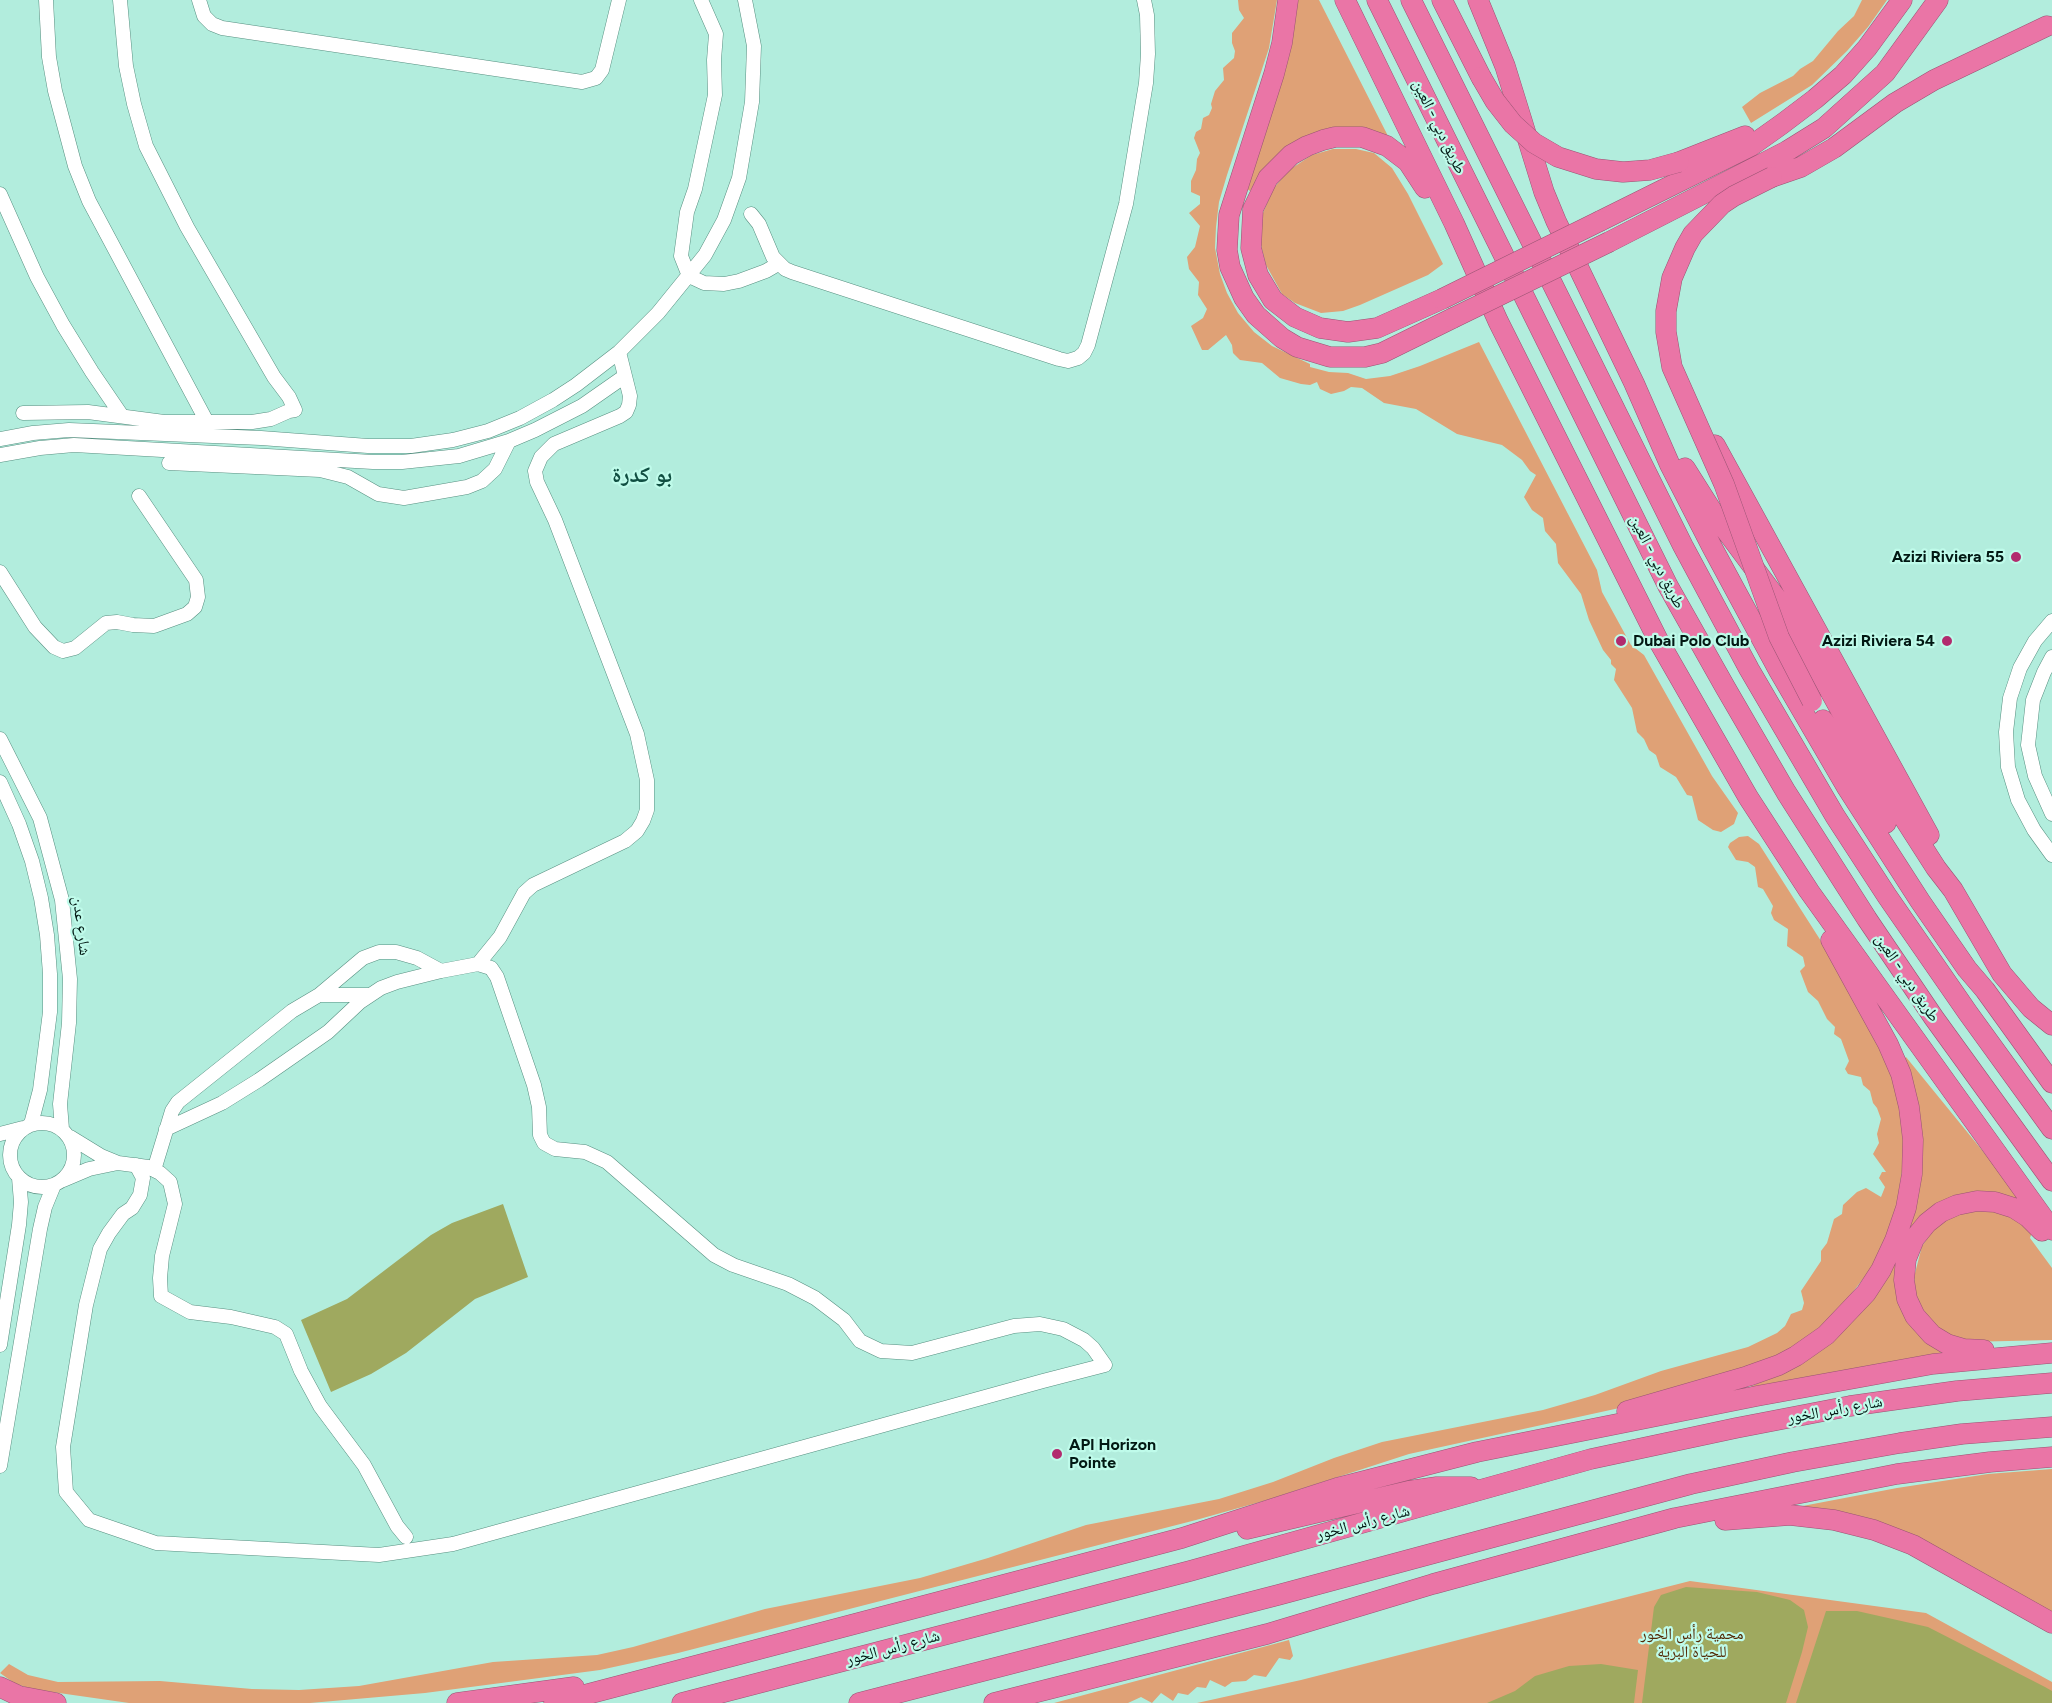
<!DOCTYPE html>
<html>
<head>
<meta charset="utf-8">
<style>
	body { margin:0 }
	canvas { display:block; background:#b2eddd }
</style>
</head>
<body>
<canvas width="2052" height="1703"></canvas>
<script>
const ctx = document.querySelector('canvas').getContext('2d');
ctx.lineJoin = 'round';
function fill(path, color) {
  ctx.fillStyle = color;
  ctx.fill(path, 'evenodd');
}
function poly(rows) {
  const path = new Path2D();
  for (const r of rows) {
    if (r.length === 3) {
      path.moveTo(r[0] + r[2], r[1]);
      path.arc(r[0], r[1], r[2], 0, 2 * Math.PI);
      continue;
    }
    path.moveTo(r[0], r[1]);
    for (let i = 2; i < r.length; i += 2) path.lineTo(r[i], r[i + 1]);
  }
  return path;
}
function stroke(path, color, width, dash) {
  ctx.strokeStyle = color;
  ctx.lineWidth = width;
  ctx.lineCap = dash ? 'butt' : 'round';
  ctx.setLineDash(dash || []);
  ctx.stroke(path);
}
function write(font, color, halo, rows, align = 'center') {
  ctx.font = font + ' Figtree,"Noto Naskh Arabic",sans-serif';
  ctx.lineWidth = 4.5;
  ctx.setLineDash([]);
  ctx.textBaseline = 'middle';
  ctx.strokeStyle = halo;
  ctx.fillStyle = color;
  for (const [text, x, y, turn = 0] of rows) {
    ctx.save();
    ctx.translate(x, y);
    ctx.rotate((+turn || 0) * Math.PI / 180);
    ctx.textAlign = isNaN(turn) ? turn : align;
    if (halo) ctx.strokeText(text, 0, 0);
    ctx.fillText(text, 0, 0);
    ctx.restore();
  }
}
fill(poly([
	[1238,0,1277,0,1269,48,1227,175,1219,202,1216,227,1215,248,1220,274,1227,293,1238,313,1254,332,1272,346,1310,364,1310,367,1329,372,1348,373,1366,379,1390,376,1420,366,1479,342,1597,570,1602,592,1631,645,1644,655,1712,776,1738,813,1734,824,1721,832,1713,830,1698,820,1692,796,1687,795,1676,777,1660,767,1656,755,1649,750,1644,739,1637,732,1632,708,1614,680,1616,669,1611,664,1611,660,1603,650,1589,620,1581,594,1558,563,1556,544,1545,531,1543,518,1532,510,1524,497,1536,475,1530,471,1522,460,1502,445,1457,434,1416,409,1384,403,1362,388,1351,387,1344,391,1331,394,1320,389,1317,382,1310,385,1301,384,1280,378,1262,363,1240,360,1233,353,1232,345,1226,335,1208,350,1202,350,1191,326,1203,318,1207,309,1198,295,1199,282,1189,269,1187,257,1195,247,1200,226,1189,213,1200,204,1200,196,1191,192,1191,181,1196,170,1197,159,1200,153,1194,138,1196,132,1201,129,1203,118,1209,115,1212,108,1211,104,1215,91,1224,80,1223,68,1234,58,1235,51,1232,43,1232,33,1244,18,1239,10],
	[1297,0,1319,0,1388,136,1366,129,1289,146,1271,161,1250,191,1244,187,1290,47],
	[1862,0,1887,0,1868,27,1847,51,1812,85,1751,123,1742,107,1760,93,1793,76,1800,69,1813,61,1838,31,1854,16],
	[1333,149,1356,149,1374,153,1392,168,1408,194,1443,264,1428,275,1360,305,1343,311,1321,313,1295,303,1282,294,1266,265,1260,241,1263,213,1273,189,1289,170,1312,155],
	[1748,836,1759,844,1828,952,1877,1038,1895,1082,1904,1137,1902,1172,1897,1204,1888,1234,1874,1265,1837,1312,1815,1334,1789,1352,1624,1407,1409,1454,1267,1500,1196,1520,678,1653,600,1670,425,1693,310,1703,129,1703,31,1689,14,1683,0,1673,9,1664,28,1675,58,1682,160,1681,252,1689,299,1690,359,1686,493,1662,597,1655,633,1647,765,1609,920,1578,988,1558,1086,1525,1219,1499,1273,1482,1334,1458,1382,1442,1543,1410,1595,1395,1661,1371,1748,1347,1777,1333,1785,1326,1791,1314,1802,1310,1804,1303,1801,1291,1821,1261,1821,1251,1827,1243,1834,1219,1842,1214,1843,1205,1857,1192,1866,1188,1881,1197,1885,1187,1879,1178,1882,1172,1886,1172,1873,1154,1879,1143,1877,1134,1881,1119,1877,1108,1873,1103,1870,1091,1863,1085,1861,1077,1848,1074,1845,1069,1849,1061,1841,1039,1834,1034,1835,1027,1827,1019,1818,1001,1808,992,1800,971,1805,966,1803,957,1787,946,1788,929,1774,920,1771,913,1773,906,1763,889,1758,887,1755,867,1748,862,1736,860,1728,847,1730,843,1739,837],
	[1906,1057,1990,1160,2021,1200,1989,1193,1908,1236,1903,1060],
	[1989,1209,2009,1215,2032,1232,2030,1238,2052,1268,2052,1340,1965,1342,1948,1335,1934,1325,1924,1312,1916,1295,1914,1277,1922,1246,1934,1229,1949,1218,1968,1211],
	[1895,1255,1899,1257,1896,1273,1941,1353,1748,1388,1788,1369],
	[2052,1469,2052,1620,1929,1550,1792,1508,1897,1488,1988,1474],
	[1690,1581,1926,1613,2052,1682,2052,1703,1197,1703,1301,1680],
	[1289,1640,1293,1656,1290,1660,1279,1658,1266,1677,1254,1675,1246,1681,1232,1682,1225,1687,1210,1680,1206,1688,1197,1687,1188,1695,1178,1693,1173,1701,1161,1693,1152,1703,1141,1697,1128,1703,1054,1703]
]), '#dfa176');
fill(poly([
	[503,1204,528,1277,475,1299,406,1353,371,1374,331,1392,301,1320,347,1299,431,1235,452,1223],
	[1686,1587,1757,1592,1790,1600,1804,1610,1808,1627,1802,1652,1786,1703,1642,1703,1654,1607,1661,1595],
	[1826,1611,1857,1611,1928,1627,2045,1687,2052,1691,2052,1703,1796,1703],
	[1601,1664,1638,1670,1634,1703,1487,1703,1515,1691,1535,1676,1569,1666]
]), '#9fa95f');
const minor = poly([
	[46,0,49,57,55,91,75,166,89,201,207,422],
	[199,0,204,16,212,24,222,28,582,82,596,78,602,70,619,0],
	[701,0,716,34,714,60,715,95,695,189,687,212,681,256,689,276,704,283,724,284,739,281,766,271,778,264],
	[0,194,37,277,63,325,92,372,122,416],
	[751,214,759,224,773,257,785,269,792,272,1059,359,1068,361,1078,358,1084,353,1088,345,1126,204,1146,83,1148,54,1147,15,1144,0],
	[23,413,88,412,164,422,252,422,271,419,289,411,295,410,289,397,274,377,187,227,146,146,134,104,126,66,120,0],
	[0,439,33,433,69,430,261,438,368,446,411,446,453,440,488,431,520,418,553,400,576,385,619,352,658,313,705,255,724,220,739,178,752,102,754,46,745,0],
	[0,455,40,448,74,445,373,462,402,462,459,456,509,441,535,430,582,406,625,376],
	[169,463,320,470,348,477,378,494,404,498,467,487,482,481,495,469,509,441],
	[0,572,35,627,54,647,63,651,75,648,106,623,117,622,133,625,154,626,187,614,195,607,198,597,196,580,139,496],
	[2052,621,2035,641,2020,668,2010,698,2006,732,2008,767,2018,800,2034,830,2052,855],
	[2052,657,2044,672,2033,700,2028,745,2035,776,2052,814],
	[0,739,40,818,62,900,70,979,69,1023,60,1104,62,1129],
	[0,782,19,824,32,861,41,898,47,935,50,974,50,1012,40,1090,31,1124],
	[478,964,500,937,524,893,533,885,625,841,637,831,643,821,647,810,647,780,637,734,555,520,537,482,535,471,541,457,554,444,620,416,626,412,629,405,630,396,619,352],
	[319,995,370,995],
	[42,1155,32],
	[0,1134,23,1128],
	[70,1137,101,1156,118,1163,148,1167,160,1173,170,1182,175,1204,162,1256,160,1278,161,1296,190,1312,231,1317,275,1327,286,1334,301,1371,320,1406,364,1465,397,1526,406,1537],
	[136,1165,143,1178,140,1195,132,1208,123,1214,109,1233,100,1249,86,1305,63,1447,66,1492,89,1520,156,1543,379,1555,453,1544,1043,1381,1105,1365,1093,1348,1084,1340,1063,1329,1040,1324,1014,1326,912,1353,881,1351,860,1341,844,1320,815,1298,788,1284,733,1265,714,1255,607,1162,585,1152,555,1149,544,1143,540,1135,539,1107,534,1085,497,977,491,968,478,964,441,971,397,982,381,988,360,1002,328,1032,259,1080,222,1103,166,1129],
	[154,1170,172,1111,178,1102,292,1011,319,995,363,958,379,952,396,952,417,958,441,971],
	[63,1180,89,1169,118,1163],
	[0,1345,19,1225,21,1202,19,1178],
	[0,1466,40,1229,45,1207,54,1185]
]);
const highway = poly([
	[1288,0,1282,43,1274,74,1229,215,1227,250,1230,267,1244,298,1256,315,1282,338,1297,347,1330,357,1365,357,1382,353,1453,318],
	[1345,0,1454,223,1498,321,1658,640,1748,797,1809,891,2052,1230],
	[1377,0,1668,586,1725,687,1786,792,1867,919,1934,1018,2052,1181],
	[1411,0,1683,546,1749,669,1835,816,1887,896,1968,1013,2052,1129],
	[1442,0,1481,77],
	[1478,0,1505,66,1544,192,1556,221,1634,383,1670,465,1712,547,1779,671,1846,786,1920,901,1967,969,1985,990,2052,1083],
	[1679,162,1745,136],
	[1772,177,1801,167,1834,148,1895,103,1934,80,2047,26],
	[1425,188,1408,162,1387,146,1362,137,1335,137,1323,140,1307,146,1291,155,1268,178,1253,209,1251,248,1258,275,1273,300,1295,317,1320,328,1348,332,1377,328,1442,299],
	[1600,221,1751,146,1782,124,1815,99,1843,75,1867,48,1902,0],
	[1609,242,1787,151,1824,128,1885,73,1938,0],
	[1715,445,1929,835],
	[1685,468,1716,517,1777,599,1799,635,1877,776,1936,868,1953,890,2002,974,2031,1008,2052,1025],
	[1823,720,1886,823],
	[1984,1350,1964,1349,1947,1344,1932,1335,1915,1316,1907,1299,1904,1280,1906,1259,1914,1239,1927,1223,1941,1212,1957,1205,1977,1201,1995,1202,2014,1208,2028,1217,2042,1231],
	[1627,1411,1748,1376,1779,1365,1796,1356,1826,1335,1866,1293,1881,1270,1895,1240,1906,1208,1912,1174,1913,1140,1909,1107,1901,1074,1888,1044,1831,940],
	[1725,1520,1790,1515,1834,1520,1874,1530,1913,1545,2052,1623],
	[1247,1529,1409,1491,1437,1487,1471,1487],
	[0,1687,19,1696,56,1703],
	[457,1703,574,1687],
	[554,1703,1182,1538,1337,1488,1477,1452,1757,1396,1933,1364,2052,1353],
	[682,1703,1190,1571,1591,1459,1736,1428,1850,1406,1957,1391,2052,1383],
	[859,1703,1278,1595,1691,1484,1793,1462,1900,1443,1962,1434,2052,1427],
	[994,1703,1267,1634,1433,1584,1675,1518,1897,1474,1990,1462,2052,1457]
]);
stroke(minor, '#579081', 15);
stroke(highway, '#995473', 21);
stroke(minor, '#fff', 14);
stroke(highway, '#ea75a6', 20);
const highwayBridge = poly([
	[1481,77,1495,101,1513,124,1534,143,1558,157,1596,169,1623,172,1650,170,1679,162],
	[1772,177,1734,196,1722,204,1693,234,1685,248,1672,278,1666,311,1666,332,1672,367,1724,484,1779,637,1812,701],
	[1442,299,1600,221],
	[1453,318,1609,242]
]);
stroke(highwayBridge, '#995473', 21, []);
stroke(highwayBridge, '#ea75a6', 20);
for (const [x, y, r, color] of [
	[2016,557,6,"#b22b6e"],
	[1621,641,6,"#b22b6e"],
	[1947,641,6,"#b22b6e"],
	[1057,1454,6,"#b22b6e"]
]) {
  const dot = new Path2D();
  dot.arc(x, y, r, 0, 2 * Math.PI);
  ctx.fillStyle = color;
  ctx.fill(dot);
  stroke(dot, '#bffbea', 2);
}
write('16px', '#021813', '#bffbea', [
	["طريق دبي - العين",1439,127,64],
	["طريق دبي - العين",1657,562,63],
	["شارع عدن",81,926,83],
	["طريق دبي - العين",1907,978,56],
	["شارع رأس الخور",1835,1410,-10],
	["شارع رأس الخور",1363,1523,-15],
	["شارع رأس الخور",893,1648,-15]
]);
write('bold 16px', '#021813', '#bffbea', [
	["Azizi Riviera 55",2004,557],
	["Dubai Polo Club",1633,641,"left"],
	["Azizi Riviera 54",1935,641],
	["API Horizon",1069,1445,"left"],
	["Pointe",1069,1463,"left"]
], 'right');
write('16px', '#542a06', '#bffbea', [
	["محمية رأس الخور",1692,1634],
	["للحياة البرية",1692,1652]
]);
write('bold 22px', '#104e41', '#bffbea', [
	["بو كدرة",642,476]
]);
</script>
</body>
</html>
